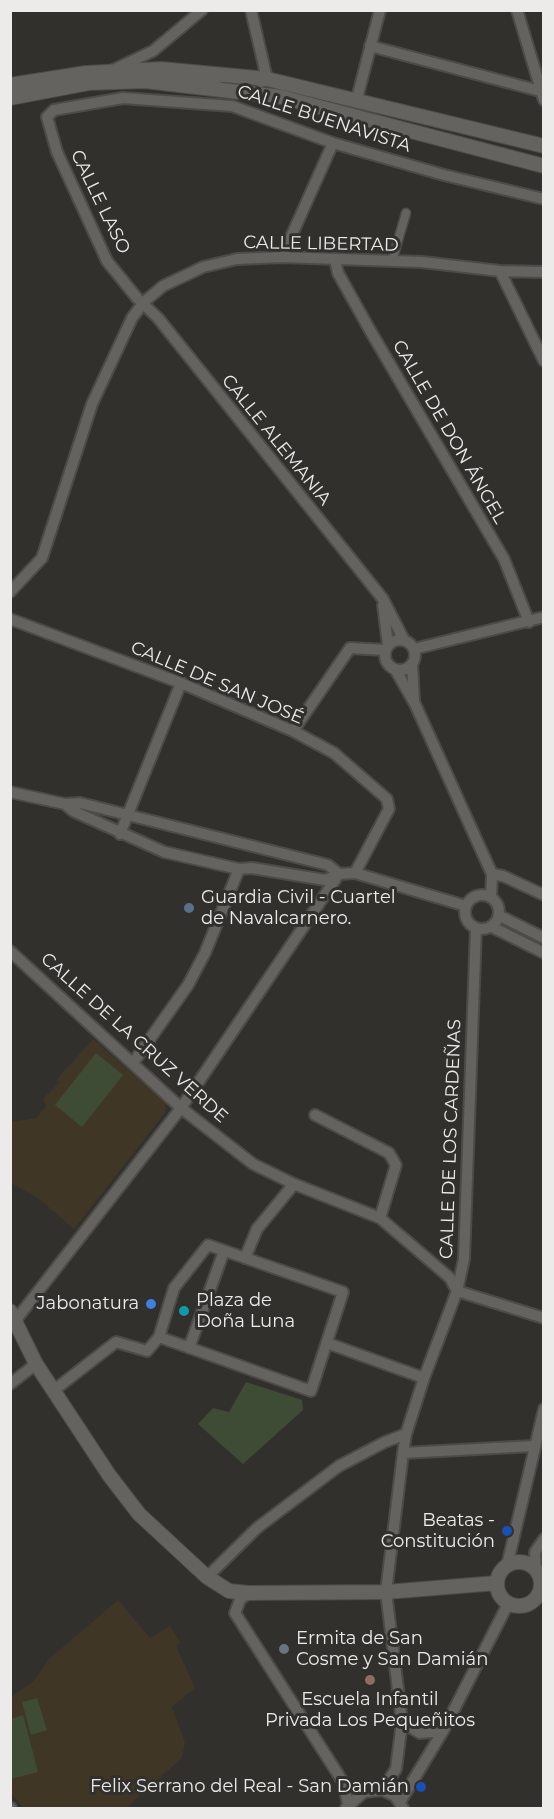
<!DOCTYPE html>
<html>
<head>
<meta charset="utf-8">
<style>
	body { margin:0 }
	#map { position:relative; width:554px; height:1819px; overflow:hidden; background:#31302d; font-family:Montserrat,sans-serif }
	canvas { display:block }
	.frame { position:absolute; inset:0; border:12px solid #ecebe9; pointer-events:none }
</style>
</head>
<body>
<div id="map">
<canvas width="554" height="1819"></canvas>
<div class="frame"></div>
</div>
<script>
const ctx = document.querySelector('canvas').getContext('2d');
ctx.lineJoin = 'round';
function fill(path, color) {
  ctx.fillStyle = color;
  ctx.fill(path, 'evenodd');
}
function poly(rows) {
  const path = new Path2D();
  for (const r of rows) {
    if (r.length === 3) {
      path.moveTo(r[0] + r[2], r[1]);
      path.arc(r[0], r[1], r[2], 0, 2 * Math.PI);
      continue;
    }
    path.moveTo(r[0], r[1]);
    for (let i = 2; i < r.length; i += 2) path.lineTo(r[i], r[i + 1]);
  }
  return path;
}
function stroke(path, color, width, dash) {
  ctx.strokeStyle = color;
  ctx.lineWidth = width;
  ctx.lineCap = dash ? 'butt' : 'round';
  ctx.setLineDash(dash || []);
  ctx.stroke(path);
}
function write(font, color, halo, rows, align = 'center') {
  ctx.font = font + ' Montserrat,sans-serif';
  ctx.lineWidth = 6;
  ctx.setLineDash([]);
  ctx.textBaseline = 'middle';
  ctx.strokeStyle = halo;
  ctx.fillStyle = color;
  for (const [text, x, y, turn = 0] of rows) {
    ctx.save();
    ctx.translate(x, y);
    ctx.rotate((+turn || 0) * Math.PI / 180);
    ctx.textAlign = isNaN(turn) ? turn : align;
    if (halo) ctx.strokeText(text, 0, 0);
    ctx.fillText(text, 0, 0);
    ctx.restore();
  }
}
fill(poly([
	[93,1039,166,1103,165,1113,74,1229,38,1198,11,1183,11,1122,36,1118,46,1106,43,1099,60,1082,57,1079],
	[118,1600,150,1638,170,1626,180,1642,176,1646,195,1688,172,1707,185,1743,182,1758,128,1806,129,1808,23,1808,11,1793,10,1698,34,1681,49,1659]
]), '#403626');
fill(poly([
	[96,1053,123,1075,82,1127,55,1105],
	[246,1382,302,1400,303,1410,243,1464,198,1424,213,1408,229,1412],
	[37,1698,47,1730,31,1735,22,1702],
	[23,1715,38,1772,11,1779,11,1719]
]), '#3f4c35');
const pedestrian = poly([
	[392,261,406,213]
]);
const minor = poly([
	[251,10,267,79,261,82],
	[517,10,544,100],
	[370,46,544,92],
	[113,70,153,51,202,10],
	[151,80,164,76,216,81],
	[356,102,380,10],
	[282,257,333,143],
	[335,260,338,273,371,332,504,559,529,622],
	[500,271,544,361],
	[10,592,42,558,92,404,132,318,144,302,163,286,203,267,237,259,282,257,422,262,500,271,544,272],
	[383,605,388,645],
	[10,619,181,683,293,731,334,753,387,799,389,809,355,873],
	[400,655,15],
	[404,640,383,599,158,318,137,298,107,261,57,152,47,117,54,110,123,98,232,106,333,143,444,175,544,199],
	[414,649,544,617],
	[412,664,414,700],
	[395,669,415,704,492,874,491,897],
	[293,731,350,648,385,650],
	[10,792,65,804,80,803,328,865,339,874],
	[65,804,73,811,164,852,239,869,252,868,325,880,339,874,355,873,466,906],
	[120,834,181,683],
	[492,874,503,876,544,895],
	[482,912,17],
	[500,916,544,938],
	[492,927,544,953],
	[10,951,181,1108,253,1164,294,1184,380,1218,450,1278,457,1291,544,1318],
	[133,1063,188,985,205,953,239,869],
	[315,1115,389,1153,396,1165,380,1218],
	[245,1258,257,1229,294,1184],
	[15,1321,181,1108,339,874],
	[327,1343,424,1378],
	[189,1348,224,1251],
	[10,1384,36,1364],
	[53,1391,116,1342,147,1351,159,1337,174,1288,208,1245,343,1292,311,1391,159,1337],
	[403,1453,533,1446],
	[507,1566,544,1409],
	[536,1572,535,1552,544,1539],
	[207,1577,257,1528,339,1466,385,1442,406,1434],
	[248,1593,240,1600,235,1613,343,1782,348,1804],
	[402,1722,420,1733,443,1731],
	[382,1790,396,1769,402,1722,386,1592,403,1453,406,1434,424,1378,457,1291,464,1259,476,928],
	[400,1802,443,1731,508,1604],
	[10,1808,11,1808],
	[346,1808,364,1792,382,1790,395,1796,403,1808]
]);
const tertiary = poly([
	[10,85,86,73,161,69,267,79,544,146],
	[10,98,89,83,145,81,281,97,544,166],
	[10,1311,36,1364,109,1475,139,1514,207,1577,229,1591,248,1593,386,1592,497,1583],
	[519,1584,22]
]);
stroke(pedestrian, '#4c4b48', 11);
stroke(minor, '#4c4b48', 14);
stroke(tertiary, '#4c4b48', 16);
stroke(pedestrian, '#64635f', 8);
stroke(minor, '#64635f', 10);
stroke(tertiary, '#64635f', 14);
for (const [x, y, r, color] of [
	[189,908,6,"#5c6f8a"],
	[151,1304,6,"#3f7fe0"],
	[184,1311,6,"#0f9aa8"],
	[507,1531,6,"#1a4fb4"],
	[284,1649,6,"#6b7280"],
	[370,1680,6,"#8d6e63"],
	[421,1787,6,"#1a4fb4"]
]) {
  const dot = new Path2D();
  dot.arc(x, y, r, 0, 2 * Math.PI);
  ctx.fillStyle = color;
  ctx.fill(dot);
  stroke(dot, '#31302d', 2);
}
write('18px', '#ecebe9', '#31302d', [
	["CALLE BUENAVISTA",324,119,18],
	["CALLE LASO",100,202,64],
	["CALLE LIBERTAD",321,244,1],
	["CALLE DE DON ÁNGEL",449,432,60],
	["CALLE ALEMANIA",276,440,51],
	["CALLE DE SAN JOSÉ",217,683,23],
	["CALLE DE LA CRUZ VERDE",134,1038,42],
	["CALLE DE LOS CARDEÑAS",451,1139,-88]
]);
write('18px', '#ecebe9', '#31302d', [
	["Guardia Civil - Cuartel",201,898],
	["de Navalcarnero.",201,919],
	["Plaza de",196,1301],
	["Doña Luna",196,1322],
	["Jabonatura",139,1304,"right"],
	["Beatas -",495,1521,"right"],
	["Constitución",495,1542,"right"],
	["Ermita de San",296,1639],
	["Cosme y San Damián",296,1660],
	["Escuela Infantil",370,1700,"center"],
	["Privada Los Pequeñitos",370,1721,"center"],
	["Felix Serrano del Real - San Damián",409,1787,"right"]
], 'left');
</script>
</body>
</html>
